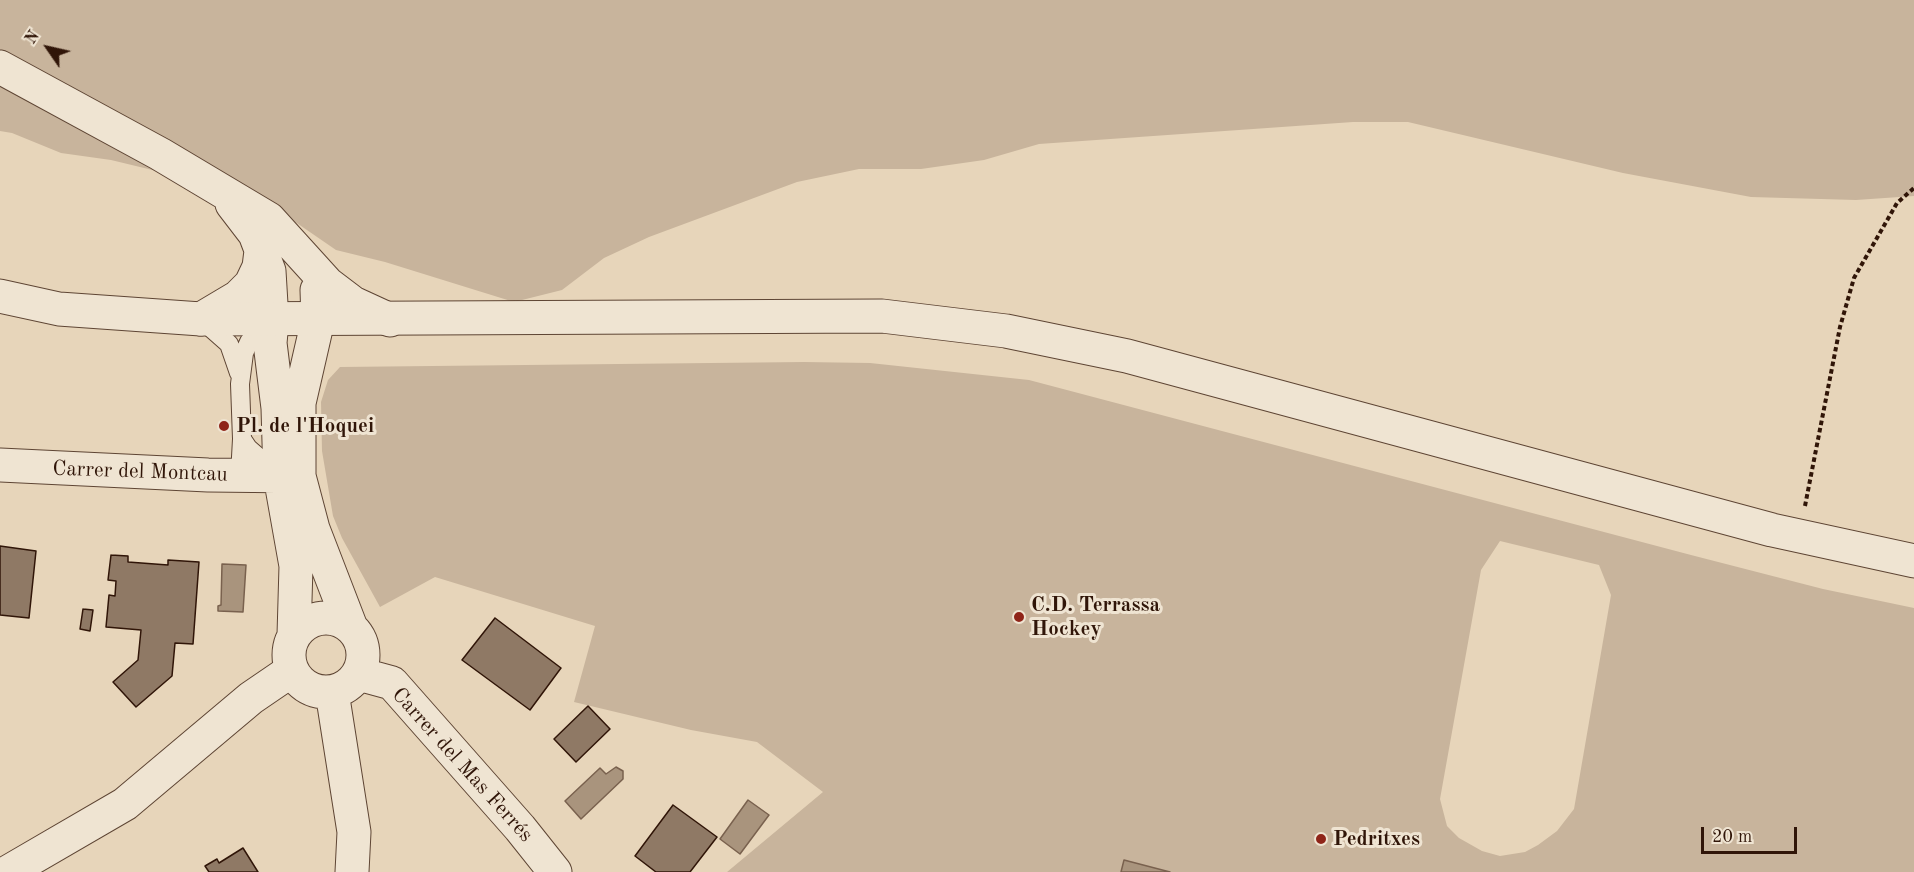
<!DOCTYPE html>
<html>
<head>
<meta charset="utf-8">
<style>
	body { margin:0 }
	#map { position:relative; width:1914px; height:872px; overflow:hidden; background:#e7d5ba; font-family:"Old Standard TT",serif }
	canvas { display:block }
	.north { position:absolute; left:18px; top:18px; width:60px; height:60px; -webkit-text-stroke:4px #efe4d2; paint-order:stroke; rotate:304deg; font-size:16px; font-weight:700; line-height:24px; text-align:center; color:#301508 }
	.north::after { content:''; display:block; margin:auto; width:21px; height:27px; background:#301508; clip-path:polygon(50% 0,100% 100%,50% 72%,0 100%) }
	.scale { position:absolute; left:1701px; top:827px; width:96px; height:27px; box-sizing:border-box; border:3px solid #301508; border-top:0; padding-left:8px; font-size:18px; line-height:21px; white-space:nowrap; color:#301508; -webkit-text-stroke:4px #efe4d2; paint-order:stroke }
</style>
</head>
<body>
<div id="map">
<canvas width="1914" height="872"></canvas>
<div class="north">N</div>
<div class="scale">20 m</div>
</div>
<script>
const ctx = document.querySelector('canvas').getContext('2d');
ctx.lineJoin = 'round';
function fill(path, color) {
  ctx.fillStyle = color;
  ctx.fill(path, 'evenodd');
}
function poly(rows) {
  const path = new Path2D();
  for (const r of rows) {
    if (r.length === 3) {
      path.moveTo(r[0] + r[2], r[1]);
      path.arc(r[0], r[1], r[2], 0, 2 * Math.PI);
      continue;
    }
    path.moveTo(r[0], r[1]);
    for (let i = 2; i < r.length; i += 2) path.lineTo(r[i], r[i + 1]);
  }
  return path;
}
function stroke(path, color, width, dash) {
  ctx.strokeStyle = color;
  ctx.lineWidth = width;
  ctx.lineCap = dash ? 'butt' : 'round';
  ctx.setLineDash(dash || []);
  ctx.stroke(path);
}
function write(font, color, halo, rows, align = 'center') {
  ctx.font = font + ' "Old Standard TT",serif';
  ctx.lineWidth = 6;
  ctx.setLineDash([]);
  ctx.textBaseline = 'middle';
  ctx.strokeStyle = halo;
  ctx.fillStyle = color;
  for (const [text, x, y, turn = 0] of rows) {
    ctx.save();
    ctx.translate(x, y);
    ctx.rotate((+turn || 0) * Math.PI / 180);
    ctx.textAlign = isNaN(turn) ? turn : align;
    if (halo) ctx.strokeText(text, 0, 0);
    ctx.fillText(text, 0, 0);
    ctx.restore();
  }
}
fill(poly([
	[0,0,1914,0,1914,196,1856,200,1751,197,1623,173,1408,122,1353,122,1039,144,984,160,921,169,859,169,797,182,649,237,604,258,562,290,514,302,385,262,336,250,256,195,111,160,61,153,12,133,0,131],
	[804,362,870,363,1029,380,1691,555,1823,589,1914,608,1914,872,727,872,823,792,757,742,691,730,574,702,595,626,435,577,380,607,342,538,333,516,322,451,321,402,328,380,340,367],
	[1500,541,1599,565,1611,595,1574,809,1557,831,1538,845,1525,852,1500,856,1482,851,1459,838,1447,826,1440,799,1481,570]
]), '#c8b49c');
const water = poly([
	[222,564,246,565,243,612,218,611,218,606,221,605,222,564],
	[616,767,623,771,623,779,581,819,565,801,600,768,606,774,616,767],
	[748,800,769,815,740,854,720,839,748,800],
	[1124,860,1170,872,1121,872,1124,860]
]);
fill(water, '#a9947d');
stroke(water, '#79614e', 1.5);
const building = poly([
	[0,546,36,551,29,618,0,615,0,546],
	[111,555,128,556,128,562,168,565,168,560,199,562,193,644,175,643,172,676,136,707,113,682,138,660,141,630,106,627,109,595,115,596,116,581,108,580,111,555],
	[83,609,93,610,90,631,80,629,83,609],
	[495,618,561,668,530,710,462,660,495,618],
	[588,706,610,729,576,762,554,739,588,706],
	[673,805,717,837,690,872,656,872,635,856,673,805],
	[243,848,258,872,209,872,205,866,217,859,219,863,243,848]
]);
fill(building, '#8f7965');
stroke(building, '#301508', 1.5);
const service = poly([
	[203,321,229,344,239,373],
	[242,439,248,448,279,475],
	[240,475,242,439,240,384,244,353,249,342,272,321]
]);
const minor = poly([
	[0,67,160,154,269,219,328,284,353,303,390,320],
	[232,204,255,234,269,271,272,321,270,343,278,408,280,476,296,566,294,635],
	[317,290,318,320,299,403,299,476,313,529,350,625],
	[201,319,238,297,251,284,259,267,261,251],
	[0,465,208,475,299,476],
	[326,655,37],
	[359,674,392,683,520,828,555,872],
	[332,692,354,832,352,872],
	[8,872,125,804,251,698,292,670]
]);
const tertiary = poly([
	[0,296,59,309,201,319,882,316,1006,331,1127,356,1772,530,1914,561]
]);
stroke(service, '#5e4534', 20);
stroke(minor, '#5e4534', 35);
stroke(tertiary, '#5e4534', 35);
stroke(poly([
	[1805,506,1840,327,1854,278,1897,203,1914,188]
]), '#301508', 4, [4.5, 3]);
stroke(service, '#efe4d2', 18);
stroke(minor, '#efe4d2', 33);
stroke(tertiary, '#efe4d2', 33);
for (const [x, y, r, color] of [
	[224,426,6,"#8f2418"],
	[1019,617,6,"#8f2418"],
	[1321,839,6,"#8f2418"]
]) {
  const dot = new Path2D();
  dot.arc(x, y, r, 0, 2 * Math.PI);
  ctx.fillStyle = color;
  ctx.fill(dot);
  stroke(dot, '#efe4d2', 2);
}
write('bold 21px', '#301508', '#efe4d2', [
	["Pl. de l'Hoquei",236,426],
	["C.D. Terrassa",1031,605],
	["Hockey",1031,629],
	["Pedritxes",1333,839]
], 'left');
write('21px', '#301508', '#efe4d2', [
	["Carrer del Montcau",140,472,2],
	["Carrer del Mas Ferrés",462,765,48]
]);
</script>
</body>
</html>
